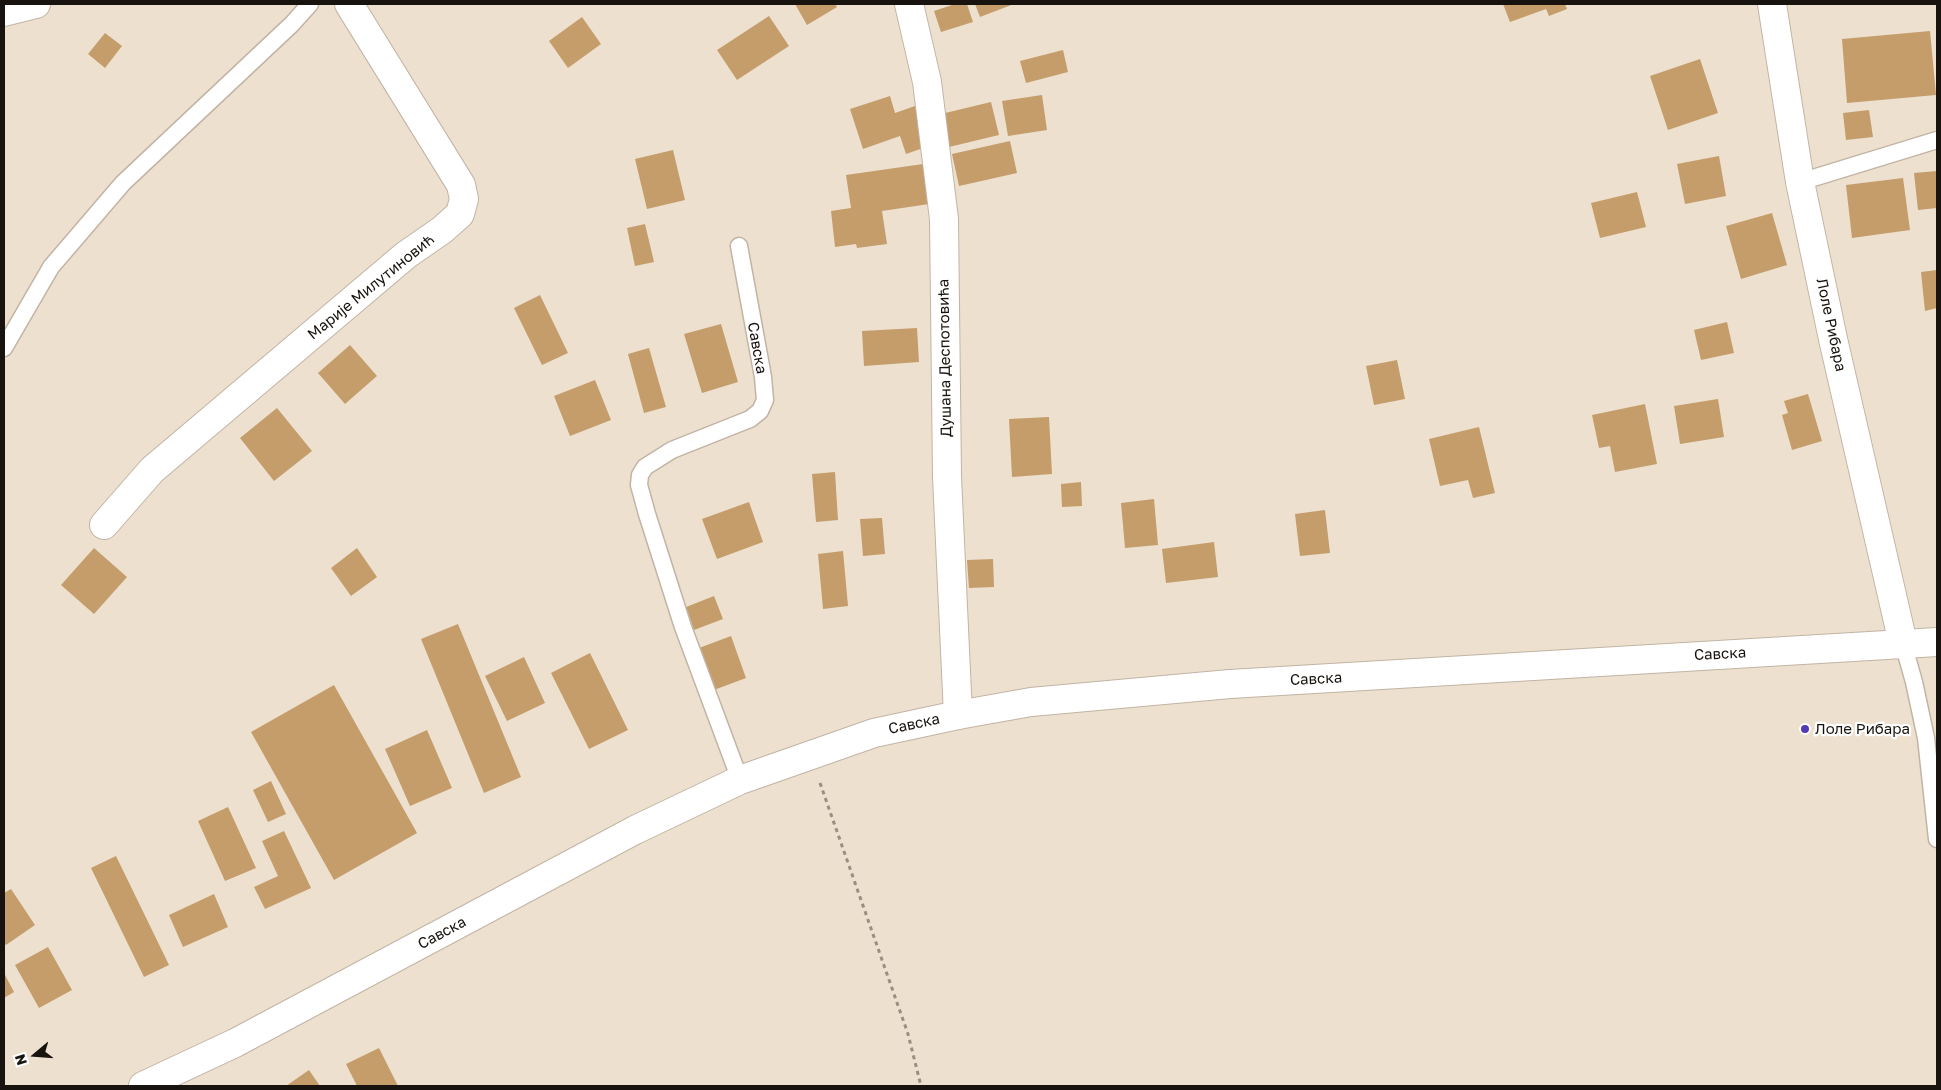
<!DOCTYPE html>
<html>
<head>
<meta charset="utf-8">
<style>
	body { margin:0 }
	#map { position:relative; width:1941px; height:1090px; overflow:hidden; background:#ede0cf; font-family:"Golos Text",sans-serif }
	canvas { display:block }
	.frame { position:absolute; inset:0; border:5px solid #18130e; pointer-events:none }
	.north { position:absolute; left:10px; top:1030px; width:50px; height:50px; -webkit-text-stroke:4px #fff; paint-order:stroke; rotate:252deg; font-size:14px; font-weight:700; line-height:20px; text-align:center; color:#18130e }
	.north::after { content:''; display:block; margin:auto; width:18px; height:22px; background:#18130e; clip-path:polygon(50% 0,100% 100%,50% 72%,0 100%) }
</style>
</head>
<body>
<div id="map">
<canvas width="1941" height="1090"></canvas>
<div class="frame"></div>
<div class="north">N</div>
</div>
<script>
const ctx = document.querySelector('canvas').getContext('2d');
ctx.lineJoin = 'round';
function fill(path, color) {
  ctx.fillStyle = color;
  ctx.fill(path, 'evenodd');
}
function poly(rows) {
  const path = new Path2D();
  for (const r of rows) {
    path.moveTo(r[0], r[1]);
    for (let i = 2; i < r.length; i += 2) path.lineTo(r[i], r[i + 1]);
  }
  return path;
}
function stroke(path, color, width, dash) {
  ctx.strokeStyle = color;
  ctx.lineWidth = width;
  ctx.lineCap = dash ? 'butt' : 'round';
  ctx.setLineDash(dash || []);
  ctx.stroke(path);
}
function write(font, color, halo, rows, align = 'center') {
  ctx.font = font + ' "Golos Text",sans-serif';
  ctx.lineWidth = 4.5;
  ctx.setLineDash([]);
  ctx.textBaseline = 'middle';
  ctx.strokeStyle = halo;
  ctx.fillStyle = color;
  for (const [text, x, y, turn = 0] of rows) {
    ctx.save();
    ctx.translate(x, y);
    ctx.rotate((+turn || 0) * Math.PI / 180);
    ctx.textAlign = isNaN(turn) ? turn : align;
    if (halo) ctx.strokeText(text, 0, 0);
    ctx.fillText(text, 0, 0);
    ctx.restore();
  }
}
fill(poly([
	[795,4,835,4,837,7,807,25],
	[955,4,967,4,973,22,941,32,934,11],
	[975,4,1014,4,980,17],
	[1503,4,1565,4,1567,9,1549,16,1546,9,1510,22],
	[769,16,789,46,737,80,717,50],
	[582,17,601,44,568,68,549,41],
	[1930,31,1936,95,1847,103,1842,39],
	[105,33,122,46,105,68,88,54],
	[1063,50,1068,72,1026,83,1020,61],
	[1700,59,1718,113,1668,130,1650,76],
	[1042,95,1047,130,1008,136,1002,101],
	[890,96,895,113,915,106,929,146,906,154,900,136,863,149,850,109],
	[991,102,999,135,949,147,941,114],
	[1869,110,1873,137,1846,140,1843,113],
	[1010,141,1017,173,959,186,952,154],
	[673,150,685,200,647,209,635,159],
	[1719,156,1726,196,1685,204,1677,164],
	[923,164,929,204,882,211,887,244,857,248,856,244,835,247,831,211,851,208,846,175],
	[1937,171,1937,208,1918,210,1914,173],
	[1903,178,1910,230,1852,238,1846,185],
	[1637,192,1646,227,1600,238,1591,203],
	[1772,213,1787,265,1741,279,1726,226],
	[645,224,654,262,635,266,627,228],
	[1937,270,1937,308,1925,311,1921,272],
	[540,295,568,353,542,365,514,308],
	[1727,322,1734,353,1701,360,1694,330],
	[721,324,738,382,702,393,684,334],
	[917,328,919,362,864,366,862,331],
	[350,345,377,376,345,404,318,373],
	[649,348,666,407,644,413,628,354],
	[1397,360,1405,399,1374,405,1366,366],
	[595,380,611,420,570,436,554,396],
	[1808,394,1822,441,1792,450,1782,415,1788,413,1784,401],
	[1718,399,1724,437,1680,444,1674,406],
	[1645,404,1657,464,1615,472,1610,446,1599,448,1592,415],
	[277,408,312,451,274,481,240,438],
	[1049,417,1052,474,1012,477,1009,419],
	[1479,427,1495,493,1473,498,1468,480,1440,486,1429,439],
	[835,472,838,520,816,522,812,474],
	[1081,482,1082,506,1062,507,1061,484],
	[1154,499,1158,545,1125,548,1121,503],
	[749,502,763,542,717,559,702,519],
	[1325,510,1330,553,1300,556,1295,514],
	[882,518,885,554,863,556,860,519],
	[1214,542,1218,577,1166,583,1162,549],
	[94,548,127,577,94,614,61,585],
	[357,548,377,577,351,596,331,568],
	[843,551,848,606,823,609,818,554],
	[993,559,994,587,969,588,967,560],
	[714,596,723,619,694,630,686,607],
	[458,624,521,777,484,793,421,639],
	[731,636,746,678,714,690,699,648],
	[590,653,628,730,589,749,551,673],
	[524,657,545,703,507,721,485,676],
	[334,685,417,833,334,880,251,732],
	[427,730,452,788,410,806,385,749],
	[271,781,286,814,268,822,253,790],
	[228,807,256,868,225,881,198,821],
	[284,831,311,888,265,909,254,887,278,876,262,841],
	[116,856,169,965,144,977,91,868],
	[11,889,35,925,6,945,4,942,4,893],
	[214,894,228,927,183,947,169,915],
	[48,947,72,990,39,1008,15,965],
	[4,973,14,992,4,998],
	[379,1048,398,1086,357,1086,346,1064],
	[309,1070,320,1086,286,1086]
]), '#c49d6b');
const service = poly([
	[1800,182,1937,140],
	[739,246,763,377,765,400,760,411,750,419,672,450,645,467,640,475,639,485,647,514,683,627,740,780],
	[4,348,51,267,123,183,292,24,310,4],
	[1903,643,1914,682,1926,738,1937,839]
]);
const minor = poly([
	[909,4,927,82,944,219,947,477,958,715],
	[1772,4,1800,182,1833,339,1903,643],
	[4,12,36,4],
	[104,525,152,470,406,255,442,230,460,214,464,199,461,185,349,4]
]);
const tertiary = poly([
	[143,1086,235,1043,635,830,740,780,874,733,958,715,1031,702,1230,684,1937,642]
]);
stroke(service, '#c2b4a4', 19);
stroke(minor, '#c2b4a4', 30);
stroke(tertiary, '#c2b4a4', 30);
stroke(poly([
	[820,783,908,1034,921,1086]
]), '#988e82', 3, [4, 4]);
stroke(service, '#fff', 16);
stroke(minor, '#fff', 28);
stroke(tertiary, '#fff', 28);
for (const [x, y, r, color] of [
	[1805,729,5,"#553bb3"]
]) {
  const dot = new Path2D();
  dot.arc(x, y, r, 0, 2 * Math.PI);
  ctx.fillStyle = color;
  ctx.fill(dot);
  stroke(dot, '#fff', 2);
}
write('15px', '#18130e', '#fff', [
	["Марије Милутиновић",371,287,-39],
	["Лоле Рибара",1831,325,78],
	["Савска",757,348,80],
	["Душана Деспотовића",945,358,-91],
	["Савска",1720,654,-3],
	["Савска",1316,679,-3],
	["Савска",914,724,-12],
	["Савска",442,933,-28]
]);
write('15px', '#18130e', '#fff', [
	["Лоле Рибара",1815,729]
], 'left');
</script>
</body>
</html>
